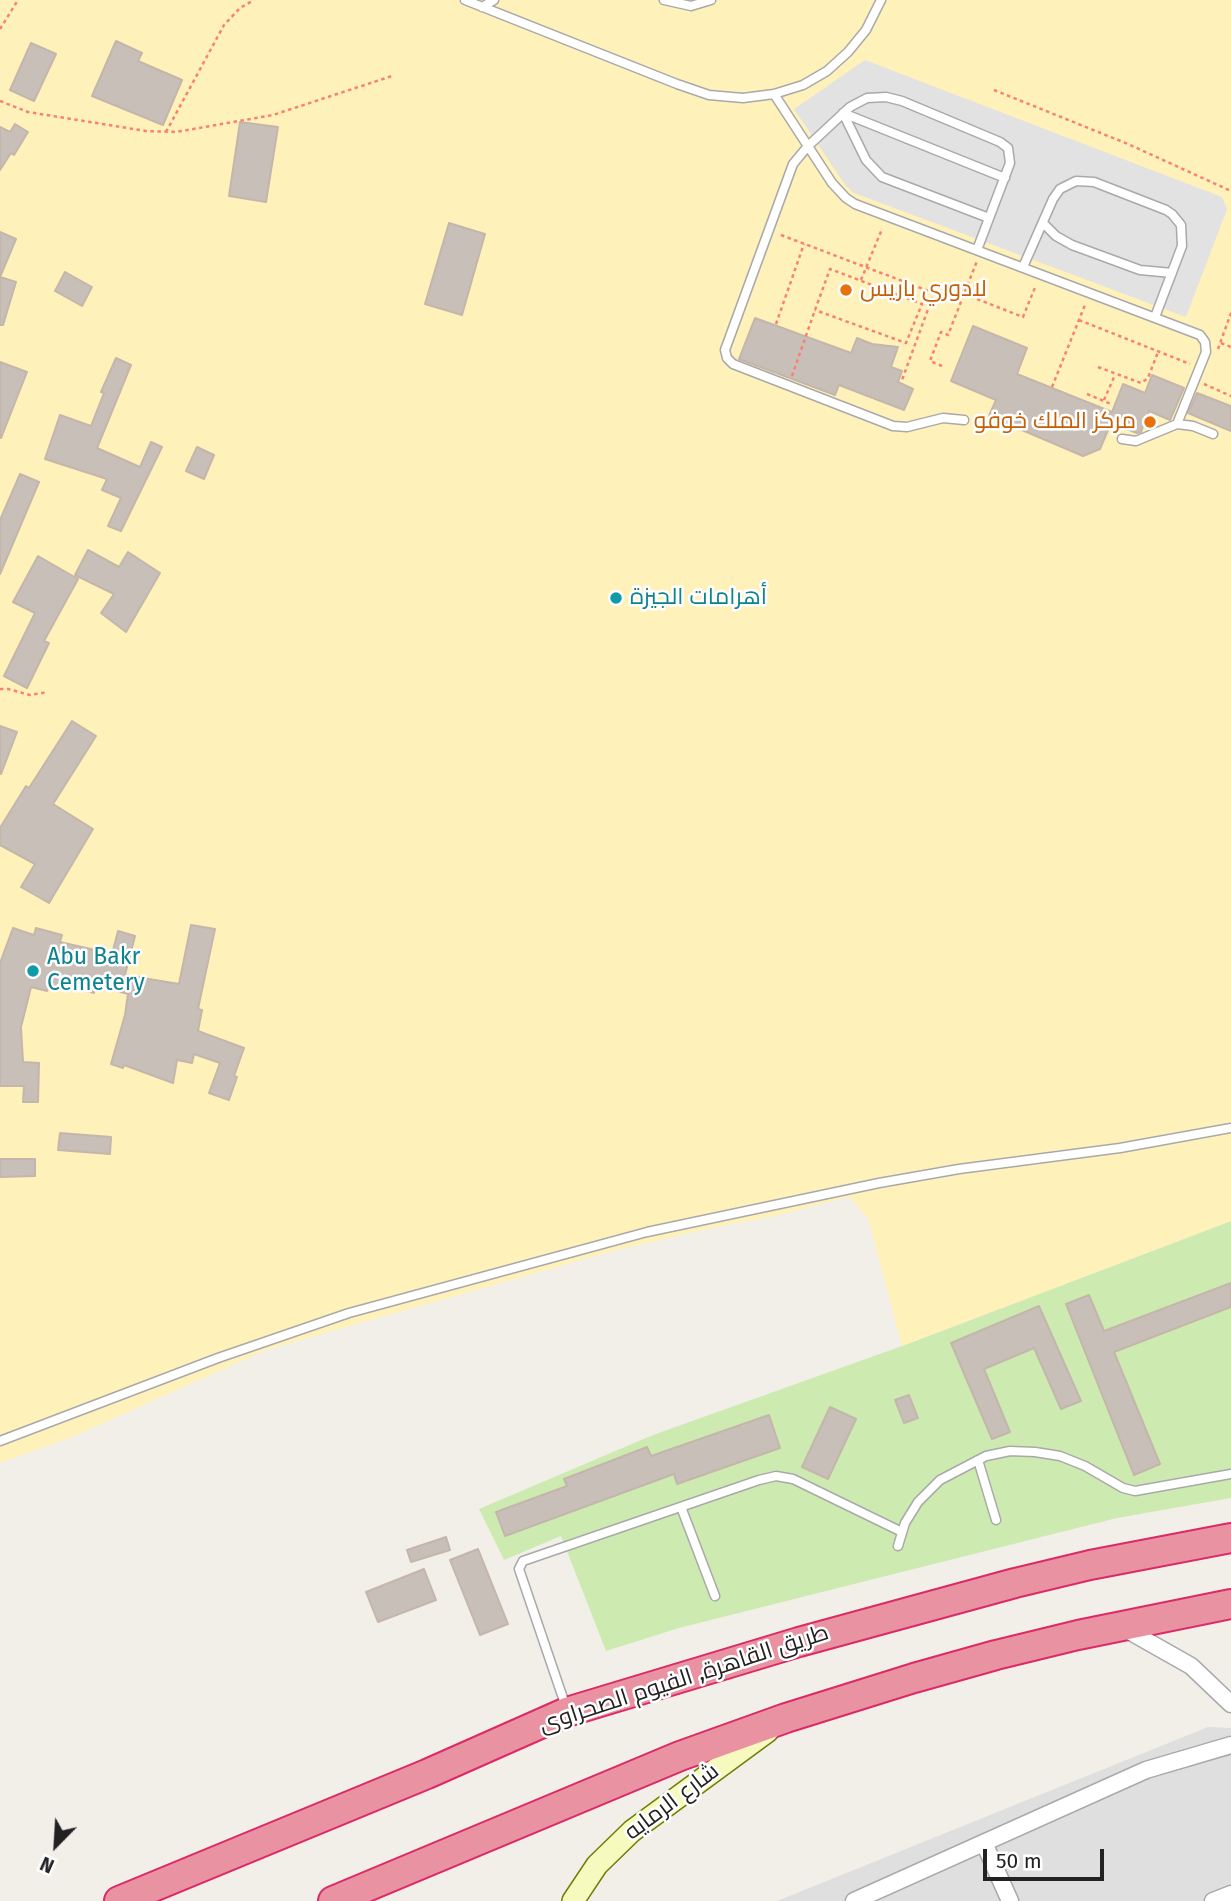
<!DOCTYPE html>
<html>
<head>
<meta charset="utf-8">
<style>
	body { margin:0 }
	#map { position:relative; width:1231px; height:1901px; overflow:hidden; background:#f2efe9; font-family:"Fira Sans",sans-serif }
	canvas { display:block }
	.north { position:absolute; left:21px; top:1810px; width:70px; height:70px; -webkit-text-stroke:5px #fff; paint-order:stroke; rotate:204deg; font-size:19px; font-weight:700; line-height:28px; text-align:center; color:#222 }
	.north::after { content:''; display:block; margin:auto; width:24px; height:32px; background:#222; clip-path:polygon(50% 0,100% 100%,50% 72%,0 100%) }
	.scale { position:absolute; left:983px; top:1849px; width:121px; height:32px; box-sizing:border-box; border:4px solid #222; border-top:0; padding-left:9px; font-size:21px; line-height:24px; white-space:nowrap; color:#222; -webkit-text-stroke:5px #fff; paint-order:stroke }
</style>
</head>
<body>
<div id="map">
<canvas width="1231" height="1901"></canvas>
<div class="north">N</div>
<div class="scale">50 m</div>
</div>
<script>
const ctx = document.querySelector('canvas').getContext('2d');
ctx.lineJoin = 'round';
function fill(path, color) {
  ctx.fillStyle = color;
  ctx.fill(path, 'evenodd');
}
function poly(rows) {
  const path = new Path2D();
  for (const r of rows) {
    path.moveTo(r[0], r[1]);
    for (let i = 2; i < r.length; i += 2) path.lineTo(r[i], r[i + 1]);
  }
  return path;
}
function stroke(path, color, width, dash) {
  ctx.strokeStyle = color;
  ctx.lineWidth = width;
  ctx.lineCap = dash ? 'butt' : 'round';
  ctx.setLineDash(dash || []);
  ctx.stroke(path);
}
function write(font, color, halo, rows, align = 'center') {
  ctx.font = font + ' "Fira Sans",Cairo,sans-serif';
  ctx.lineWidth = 5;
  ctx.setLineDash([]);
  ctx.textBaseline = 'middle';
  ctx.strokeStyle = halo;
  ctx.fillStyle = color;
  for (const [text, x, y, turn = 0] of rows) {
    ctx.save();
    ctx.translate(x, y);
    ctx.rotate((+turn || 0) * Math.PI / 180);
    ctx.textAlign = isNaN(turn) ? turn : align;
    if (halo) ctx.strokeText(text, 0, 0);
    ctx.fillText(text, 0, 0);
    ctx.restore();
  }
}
fill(poly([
	[1208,1727,1231,1728,1231,1901,777,1901]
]), '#e0dfdf');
fill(poly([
	[1231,1221,1231,1498,1117,1518,679,1628,606,1651,561,1536,504,1560,479,1509,653,1435,902,1346]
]), '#cdebb0');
fill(poly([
	[0,0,1231,0,1231,1221,902,1346,868,1218,849,1197,770,1217,702,1230,609,1252,266,1350,72,1437,0,1463]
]), '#fff1ba');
fill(poly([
	[865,60,1222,197,1227,209,1186,317,854,193,846,186,794,109]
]), '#e2e2e2');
const building = poly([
	[116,41,142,53,138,61,182,80,163,125,92,96,116,41],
	[31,43,56,54,34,101,10,90,31,43],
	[240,122,278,127,266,202,229,196,240,122],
	[15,124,28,132,14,155,11,153,0,170,0,127,10,132,15,124],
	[449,223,485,234,462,315,425,304,449,223],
	[0,232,16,239,0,277,0,232],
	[65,272,92,287,82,306,55,291,65,272],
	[0,277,16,282,3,325,0,325,0,277],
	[755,318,851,353,857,338,872,344,898,347,891,367,902,371,898,382,913,389,904,410,839,385,835,395,739,359,755,318],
	[973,326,1027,348,1017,374,1112,412,1123,384,1145,393,1152,375,1184,388,1170,420,1149,411,1141,432,1137,433,1111,423,1100,449,1083,456,989,416,996,400,951,381,973,326],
	[116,358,131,365,97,448,140,467,151,442,162,447,121,531,108,526,121,498,102,490,107,479,45,459,60,415,91,426,104,393,101,392,116,358],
	[0,362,27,372,1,438,0,438,0,362],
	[1197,393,1231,406,1231,431,1188,413,1197,393],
	[197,447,214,455,204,479,186,471,197,447],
	[20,474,39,482,0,574,0,520,20,474],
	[88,550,119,567,128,552,160,573,126,632,101,613,114,594,75,575,88,550],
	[38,556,78,579,44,641,49,643,27,688,4,676,35,613,13,602,38,556],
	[72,721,96,736,53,804,93,829,49,903,21,887,35,864,0,845,0,828,26,786,29,788,72,721],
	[0,726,17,732,1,774,0,773,0,726],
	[191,925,215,929,198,1009,202,1010,198,1031,244,1048,234,1076,237,1077,229,1100,209,1093,220,1063,194,1054,192,1063,177,1060,173,1083,124,1065,123,1068,111,1064,125,1015,128,994,95,985,94,993,69,987,68,990,49,986,47,991,31,987,21,1027,23,1062,39,1063,38,1102,23,1102,24,1086,0,1086,0,963,13,928,34,935,36,928,62,935,60,942,112,954,118,931,135,936,125,975,179,984,191,925],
	[60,1133,111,1137,110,1154,58,1150,60,1133],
	[0,1159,35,1159,35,1176,0,1177,0,1159],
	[1231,1283,1231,1307,1114,1352,1160,1464,1134,1475,1066,1304,1089,1295,1104,1331,1231,1283],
	[1039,1306,1081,1401,1061,1409,1034,1348,984,1369,1010,1432,992,1439,951,1343,1039,1306],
	[909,1395,918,1418,904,1423,895,1400,909,1395],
	[830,1407,856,1419,828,1479,802,1467,830,1407],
	[769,1415,780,1448,677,1484,674,1474,505,1536,496,1512,567,1486,564,1479,647,1447,651,1456,769,1415],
	[446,1537,450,1550,411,1562,407,1550,446,1537],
	[478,1549,508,1624,480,1635,450,1560,478,1549],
	[424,1569,436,1600,378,1622,366,1592,424,1569]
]);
fill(building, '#c7bfb8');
stroke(building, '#c4b6ab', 2);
const lane = poly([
	[465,0,677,84,709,95,743,98,774,94,803,85,827,71,848,52,866,30,881,0],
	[664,0,691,6,711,0],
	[482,7,494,0],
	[774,94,832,183,846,198,855,204,1200,335,1205,342,1206,352,1177,424],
	[843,113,866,160,882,177,989,218],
	[843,113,1005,178],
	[1043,223,1056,236,1072,245,1140,270,1172,273],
	[1023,267,1053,199,1060,189,1076,181,1094,182,1166,210,1172,214,1181,225,1182,246,1155,317],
	[964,420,943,418,907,427,893,426,733,364,727,358,725,350,793,164,808,146,850,107,867,98,886,97,902,101,1000,142,1008,148,1010,163,977,250],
	[1122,439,1136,441,1177,424,1193,426,1213,434],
	[0,1441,218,1358,349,1313,647,1232,879,1183,959,1169,1120,1148,1231,1128],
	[978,1460,996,1520],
	[681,1507,715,1596],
	[898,1546,905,1523,918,1502,940,1480,986,1456,1010,1451,1035,1452,1060,1456,1085,1466,1123,1488,1135,1491,1231,1474],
	[566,1707,519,1569,523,1561,759,1480,776,1476,793,1479,902,1532]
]);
const street = poly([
	[1122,1627,1191,1666,1231,1704],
	[984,1843,1010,1901],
	[854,1901,1146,1770,1231,1745],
	[1213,1901,1231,1894]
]);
const secondary = poly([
	[573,1901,597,1865,632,1831,768,1731]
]);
const highway = poly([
	[119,1901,427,1774,567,1712,799,1642,1015,1583,1090,1565,1231,1538],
	[333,1901,680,1756,786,1718,914,1678,996,1655,1078,1635,1231,1604]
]);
stroke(lane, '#a9a9a9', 11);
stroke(street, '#a9a9a9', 19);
stroke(secondary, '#707d05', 24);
stroke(highway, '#dc2a67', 32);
stroke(poly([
	[0,29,18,0],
	[994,90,1128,144,1231,191],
	[0,101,28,112,146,131,176,132,273,115,392,76],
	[166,132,224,25,240,8,254,0],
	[781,235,934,293,902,380],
	[861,280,882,229],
	[964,294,1023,317,1036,285],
	[1079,320,1190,364],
	[776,324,804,244],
	[1221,343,1231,347],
	[1218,349,1231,313],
	[942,366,930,361,941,332,948,335,977,261],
	[1098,367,1141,383,1148,378,1158,352],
	[792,376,815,310,830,269,922,304,906,343,815,310],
	[1204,384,1231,396],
	[1052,387,1085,305],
	[1087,394,1111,404],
	[1104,400,1115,375],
	[0,689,8,689,30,695,48,692]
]), '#fa8072', 2.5, [3.5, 3.5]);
stroke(lane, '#fff', 8);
stroke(street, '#fff', 16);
stroke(secondary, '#f7fabf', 21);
stroke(highway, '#e892a2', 28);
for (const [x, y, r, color] of [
	[846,290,7,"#e8710a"],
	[1150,422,7,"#e8710a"],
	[616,598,7,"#0f9aa8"],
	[33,971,7,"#0f9aa8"]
]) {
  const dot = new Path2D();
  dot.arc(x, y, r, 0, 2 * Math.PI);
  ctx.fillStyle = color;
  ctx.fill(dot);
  stroke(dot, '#fff', 2.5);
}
write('23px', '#c56008', '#fff', [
	["لادوري باريس",860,290],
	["مركز الملك خوفو",1136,422,"right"]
], 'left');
write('23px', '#0d838f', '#fff', [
	["أهرامات الجيزة",630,598],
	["Abu Bakr",47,958],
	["Cemetery",47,984]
], 'left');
write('23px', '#222', '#fff', [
	["طريق القاهرة, الفيوم الصحراوى",684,1679,-18],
	["شارع الرمايه",672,1802,-37]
]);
</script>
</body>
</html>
